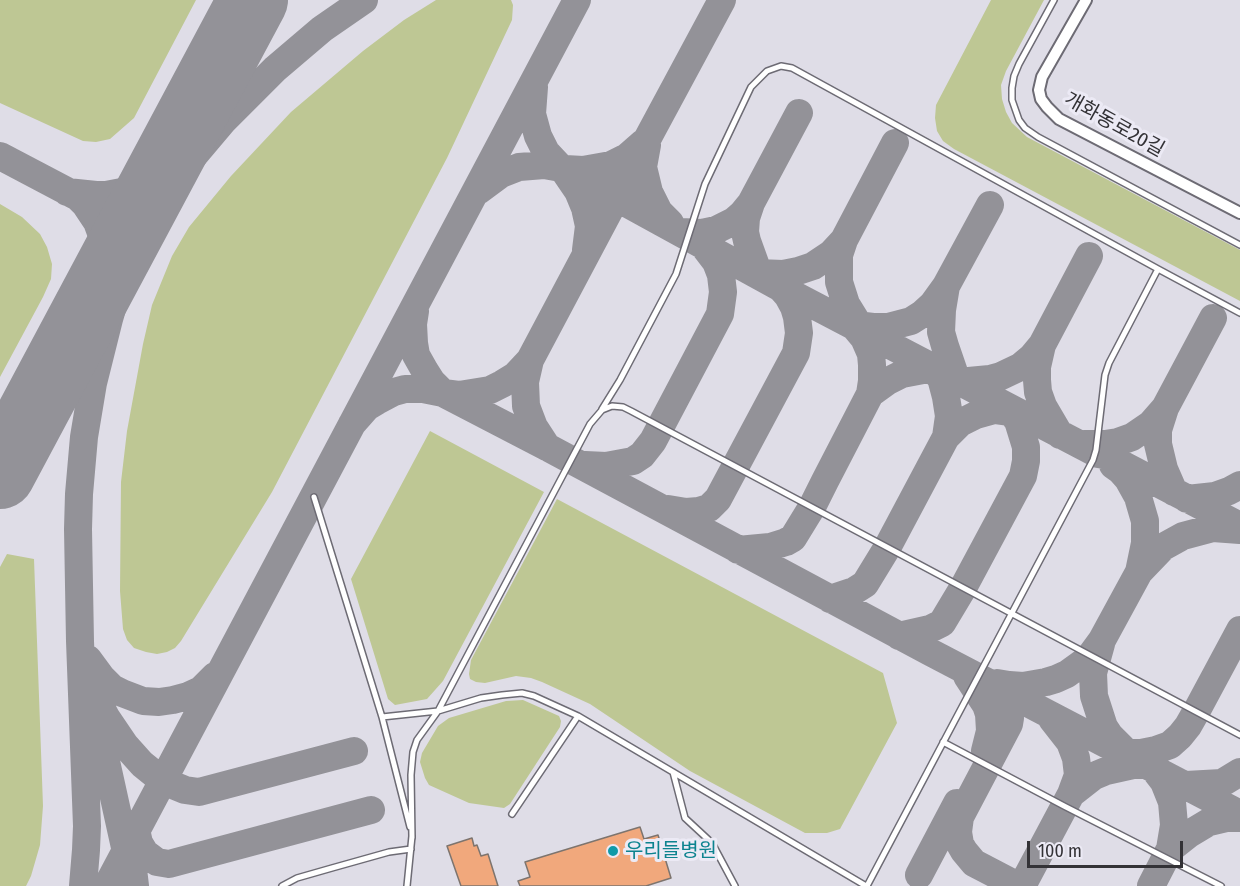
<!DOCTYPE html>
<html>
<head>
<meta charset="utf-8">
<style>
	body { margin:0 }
	#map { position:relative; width:1240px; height:886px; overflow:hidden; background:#dfdde7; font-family:"Fira Sans Condensed",sans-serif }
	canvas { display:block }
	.scale { position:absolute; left:1027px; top:841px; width:156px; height:27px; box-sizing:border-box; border:3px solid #333236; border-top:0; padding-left:8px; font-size:18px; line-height:21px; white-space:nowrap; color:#333236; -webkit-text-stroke:4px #eceaf5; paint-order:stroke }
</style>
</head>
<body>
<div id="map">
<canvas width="1240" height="886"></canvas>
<div class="scale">100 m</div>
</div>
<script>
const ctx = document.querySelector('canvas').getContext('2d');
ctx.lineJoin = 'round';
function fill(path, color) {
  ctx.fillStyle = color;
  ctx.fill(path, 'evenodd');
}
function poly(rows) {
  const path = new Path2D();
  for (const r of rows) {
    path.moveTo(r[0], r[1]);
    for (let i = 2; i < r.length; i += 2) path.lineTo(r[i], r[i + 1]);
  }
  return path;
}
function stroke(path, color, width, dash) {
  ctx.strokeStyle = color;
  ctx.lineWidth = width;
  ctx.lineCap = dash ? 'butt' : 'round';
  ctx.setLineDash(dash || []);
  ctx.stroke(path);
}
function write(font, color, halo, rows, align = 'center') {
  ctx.font = font + ' "Fira Sans Condensed","Noto Sans KR",sans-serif';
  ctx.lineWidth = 6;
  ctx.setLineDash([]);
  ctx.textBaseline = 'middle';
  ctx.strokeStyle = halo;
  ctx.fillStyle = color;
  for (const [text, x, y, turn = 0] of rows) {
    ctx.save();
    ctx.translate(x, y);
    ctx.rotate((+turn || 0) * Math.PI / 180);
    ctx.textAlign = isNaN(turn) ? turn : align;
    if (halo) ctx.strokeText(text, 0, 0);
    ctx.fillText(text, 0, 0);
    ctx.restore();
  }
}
fill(poly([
	[0,0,196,0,134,118,110,139,96,142,83,141,0,103],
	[436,0,511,0,513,5,512,20,447,158,272,492,181,641,175,648,167,652,157,654,146,652,134,648,127,640,123,629,120,591,121,482,127,431,143,344,152,305,172,256,189,227,231,176,291,112,363,51,404,20],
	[991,0,1044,0,1006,71,1001,85,1002,99,1006,112,1012,123,1027,137,1240,250,1240,301,954,149,943,141,937,131,935,118,936,105],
	[0,204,22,217,40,234,47,247,52,264,51,279,43,297,0,377],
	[430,431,544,492,443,681,427,699,395,705,388,699,351,579],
	[557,499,883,673,897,723,840,829,827,833,805,833,690,771,590,704,542,682,531,678,516,676,485,683,476,682,470,679,469,674,471,660],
	[7,554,34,559,43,806,40,845,31,876,26,886,0,886,0,567],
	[523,700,559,716,561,721,560,727,510,804,504,808,469,803,429,785,425,778,420,762,422,753,438,726,449,718,506,701]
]), '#bec794');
stroke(poly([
	[534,87,532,114,538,136,546,152,561,168],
	[647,145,643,167,649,192,659,212,670,223],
	[0,156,78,197,85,204,97,222,104,241,105,259,101,286],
	[563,169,578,191,585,208,589,226,586,250],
	[565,169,583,170,611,165,627,157,643,143],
	[173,185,186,165,224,120,275,69,322,29,364,0],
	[478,191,501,174,519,167,544,165,561,168,573,172,617,198,781,288,1098,454,1104,455,1240,526],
	[67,192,96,195,106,195,127,191,145,183,163,169],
	[751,203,746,218,745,232,747,241,756,266,763,278],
	[681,232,702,233,716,230,734,221,742,214,751,203,799,113],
	[844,240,839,255,839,282,846,304,862,330],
	[757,273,783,274,798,271,813,266,831,254,844,240,895,143],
	[946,286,942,310,941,332,945,346,957,381],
	[415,311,413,324,414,343,416,355,425,371,432,382,443,393,459,395,490,390,502,384,515,376,530,360],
	[856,325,873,327,888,327,911,321,922,314,933,304,946,286,990,205],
	[1042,345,1037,367,1037,380,1038,392,1043,406,1060,435],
	[958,382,990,379,1001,376,1020,367,1032,357,1042,345,1089,256],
	[870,394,888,381,902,374,923,370,937,370],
	[1165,408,1158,430,1158,444,1164,469,1174,492],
	[352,424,367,407,377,401,394,392,405,389,423,389,443,393,547,447,930,652,1240,814],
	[946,437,960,423,976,415,994,410,1016,413],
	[1084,444,1105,444,1118,442,1132,437,1151,424,1165,408,1213,318],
	[547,447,534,427,526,406,525,382,530,360,651,132,722,0],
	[585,465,606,466,633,461,642,455,653,441,720,314,723,292,721,275,716,262,703,245],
	[1187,499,1215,496,1229,491,1240,485],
	[668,509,686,512,699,511,709,508,718,499,796,353,799,333,797,317,794,307,788,296,780,287],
	[738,550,770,547,786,542,793,538,812,507,825,481,870,394,872,381,872,365,871,354,864,338,854,326],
	[1139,572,1163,547,1183,536,1213,528,1240,530],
	[830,599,854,591,865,584,887,548,946,437,949,416,946,397,941,378,931,367],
	[899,636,930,629,942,623,963,588,1023,476,1026,461,1026,447,1018,421,1008,408],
	[1101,644,1093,673,1094,696,1104,727,1110,736,1123,749],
	[88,659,102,678,112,688,122,693,143,701,159,702,173,700,188,696,201,690,215,676],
	[88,676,96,698,106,717,125,745,142,764,163,781,185,790,199,792,354,751],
	[967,676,986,705,989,714,990,731,985,751],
	[997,683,1009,685,1023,686,1046,682,1056,679,1067,674,1085,661,1091,655,1102,640,1139,572,1145,543,1145,521,1138,497,1128,479,1120,470,1113,465],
	[990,684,996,689,1006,702,1009,707,1010,718,1009,724,960,817,958,832,960,844,964,851,974,863,1018,886],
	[96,716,126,852],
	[1052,719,1070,742,1076,758,1078,775,1071,794],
	[1123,753,1141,753,1156,750,1170,745,1180,736,1188,726,1196,712,1240,630],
	[1154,769,1164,782,1172,802,1174,825,1170,849],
	[1186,785,1222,783,1240,772],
	[137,834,139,843,145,853,157,862,169,864,371,810],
	[919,875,957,803],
	[83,886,86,850,87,826,80,641,78,529,79,494,84,437,93,383,109,319,122,274,188,120],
	[107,886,577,0],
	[135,886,132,861,136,841],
	[1022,886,1071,794,1094,776,1106,771,1133,765,1148,765],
	[1151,886,1170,849,1189,834,1209,822,1226,818,1240,818]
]), '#939298', 28);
stroke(poly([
	[0,474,253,0]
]), '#939298', 70);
const building = poly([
	[640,827,644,839,658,835,671,878,646,886,520,886,518,881,530,877,525,862,640,827],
	[472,838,474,846,477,845,481,856,488,854,498,886,461,886,447,846,472,838]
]);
fill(building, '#f1a87c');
stroke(building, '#7d746e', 1.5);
const lane = poly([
	[1054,0,1019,64,1014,76,1012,88,1012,100,1019,120,1025,128,1038,137,1240,245],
	[602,409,620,380,676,274,705,184,751,87,767,71,781,66,792,68,1158,269,1240,313],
	[314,497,382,717,410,827],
	[382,717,438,711,481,698,502,695,522,693,534,696,578,716,866,886],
	[943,742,1064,806,1221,886],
	[673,772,685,818,712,843,735,886],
	[512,814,578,716],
	[412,838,411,775,413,752,417,740,438,711,590,424,602,410,612,406,623,407,631,411,1240,735],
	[282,886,297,878,332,868,389,852,411,849],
	[407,886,412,836],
	[867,886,1093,460,1096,450,1105,375,1109,363,1158,269]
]);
const street = poly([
	[1086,0,1042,77,1039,90,1041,99,1047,107,1059,119,1240,213]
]);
stroke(lane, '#6d6b74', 8);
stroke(street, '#6d6b74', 14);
stroke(lane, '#fff', 5);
stroke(street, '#fff', 10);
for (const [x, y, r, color] of [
	[613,851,6,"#0f9aa8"]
]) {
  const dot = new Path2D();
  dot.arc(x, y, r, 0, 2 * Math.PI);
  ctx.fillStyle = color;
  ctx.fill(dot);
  stroke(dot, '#eceaf5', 2);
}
write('20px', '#333236', '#eceaf5', [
	["개화동로20길",1114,125,29]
]);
write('20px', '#0d838f', '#eceaf5', [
	["우리들병원",625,851]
], 'left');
</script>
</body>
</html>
